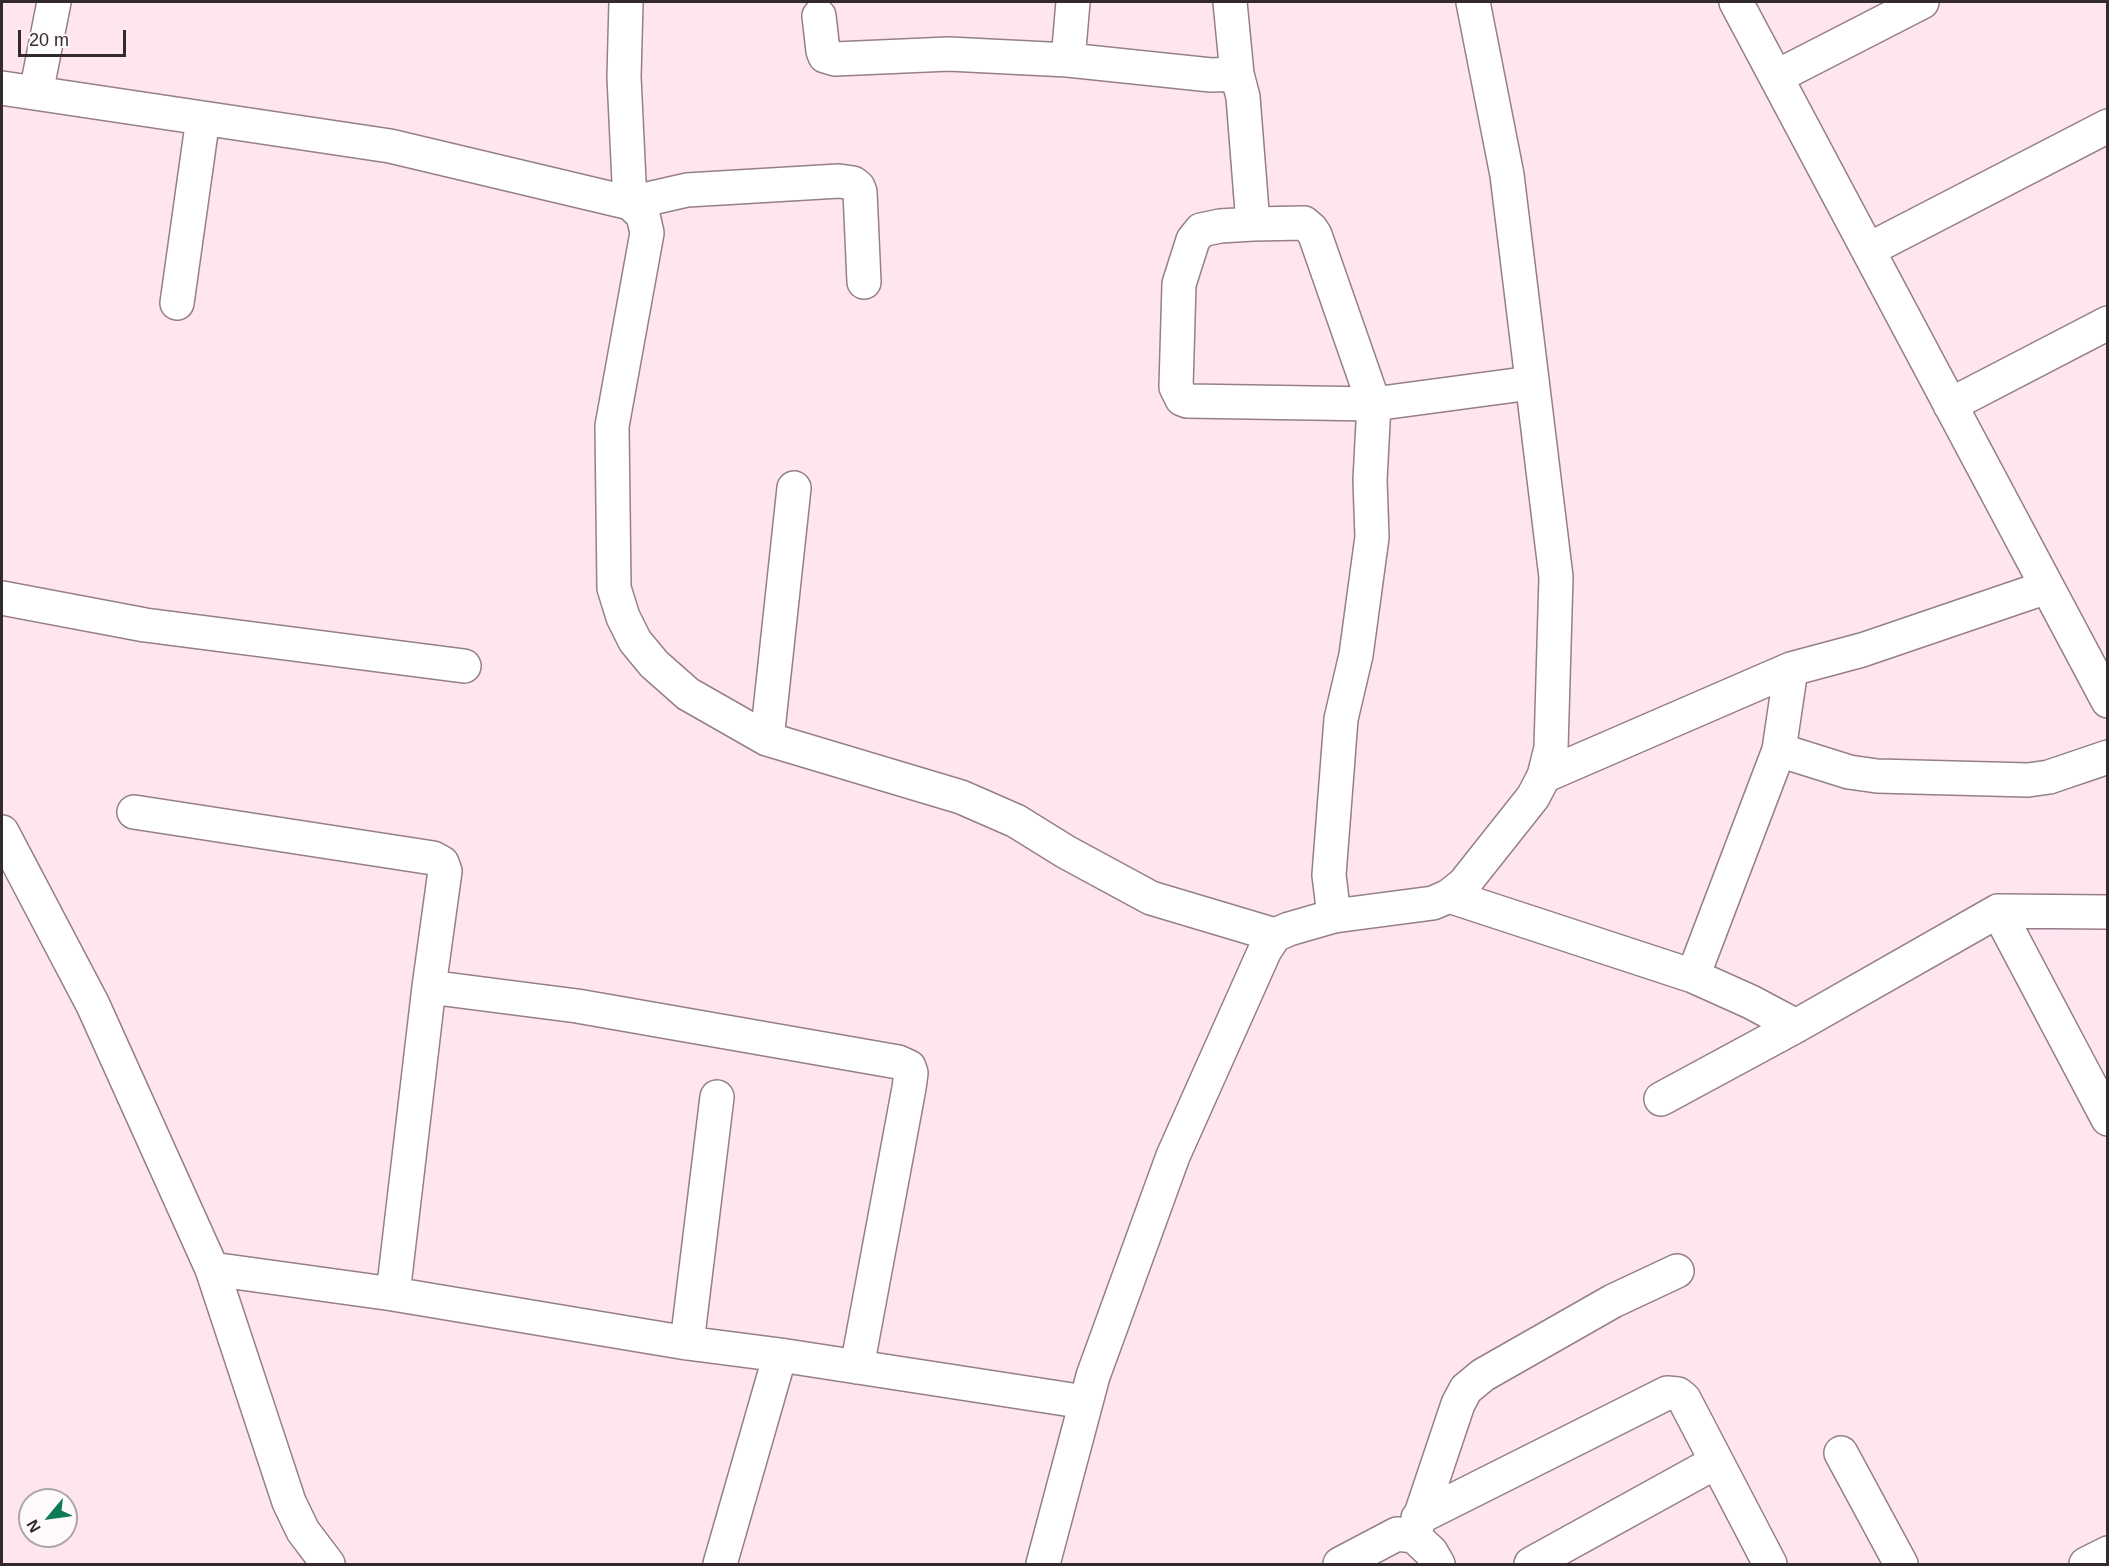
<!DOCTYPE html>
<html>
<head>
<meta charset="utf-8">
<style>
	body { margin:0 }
	#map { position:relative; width:2109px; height:1566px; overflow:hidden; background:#ffe5f0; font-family:Helvetica,sans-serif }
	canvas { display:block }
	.frame { position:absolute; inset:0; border:3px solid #332a2e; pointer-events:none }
	.north { position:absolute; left:18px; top:1488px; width:60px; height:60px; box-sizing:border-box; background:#fef9fb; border:2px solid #ada6a9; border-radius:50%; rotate:241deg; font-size:16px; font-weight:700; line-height:24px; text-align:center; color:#332a2e }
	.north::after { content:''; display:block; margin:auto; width:21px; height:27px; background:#0e7b57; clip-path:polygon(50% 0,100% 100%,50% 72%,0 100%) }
	.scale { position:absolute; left:18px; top:30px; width:108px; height:27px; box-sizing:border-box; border:3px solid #332a2e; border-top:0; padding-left:8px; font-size:18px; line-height:21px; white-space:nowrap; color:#332a2e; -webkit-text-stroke:4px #fef9fb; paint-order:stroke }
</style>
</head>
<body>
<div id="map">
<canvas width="2109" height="1566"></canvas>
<div class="frame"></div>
<div class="north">N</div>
<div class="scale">20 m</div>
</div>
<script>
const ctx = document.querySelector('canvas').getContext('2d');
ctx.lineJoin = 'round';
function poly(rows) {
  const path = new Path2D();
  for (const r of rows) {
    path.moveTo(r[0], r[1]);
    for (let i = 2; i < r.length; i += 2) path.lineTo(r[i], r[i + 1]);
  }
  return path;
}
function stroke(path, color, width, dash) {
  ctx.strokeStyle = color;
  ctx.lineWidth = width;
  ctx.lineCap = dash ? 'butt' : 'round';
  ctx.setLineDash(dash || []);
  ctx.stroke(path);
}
const minor = poly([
	[626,2,624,77,630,203,687,190,839,181,853,183,858,187,860,192,864,282],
	[1230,2,1237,74],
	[1736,2,2108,701],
	[819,16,823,51,825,56,835,59,949,54,1068,60,1211,75,1237,74,1243,97,1253,224,1304,223,1311,229,1315,235,1374,404,1370,480,1372,537,1356,655,1341,719,1329,875,1334,916],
	[1068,60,1073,2],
	[1776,77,1922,2],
	[2,88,390,146,630,203,643,215,647,233,612,426,614,588,623,617,635,641,654,664,688,694,767,739,961,797,1016,821,1066,852,1151,898,1275,935],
	[36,93,54,2],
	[1253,224,1220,226,1201,230,1193,240,1179,284,1176,387,1182,399,1187,401,1374,404,1531,383],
	[1868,250,2108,126],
	[177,303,203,118],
	[1950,405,2108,323],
	[2,598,145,625,464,666],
	[767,739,794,488],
	[1779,750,1849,772,1877,776,2028,780,2049,777,2108,757],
	[1544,776,1791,669,1862,650,2047,587],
	[134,812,433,858,442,863,445,871,429,987,393,1294],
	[2,832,93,1005,212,1269,289,1502,303,1531,328,1564],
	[1449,896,1693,976,1751,1002,1796,1026],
	[1998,911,2108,1119],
	[1693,976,1779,750,1791,669],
	[429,987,577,1006,898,1062,909,1067,911,1073,909,1088,857,1367],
	[1661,1099,1796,1026,1998,911,2108,912],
	[212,1269,393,1294,687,1343,780,1355,1085,1402],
	[687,1343,717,1097],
	[1841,1453,1901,1564],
	[1418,1518,1667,1393,1678,1394,1684,1399,1770,1564],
	[1416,1529,1458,1404,1466,1389,1483,1375,1613,1301,1677,1271],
	[720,1564,780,1355],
	[1340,1564,1397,1534,1414,1536,1431,1552,1438,1564],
	[1531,1564,1716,1462],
	[2086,1564,2108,1553]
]);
const tertiary = poly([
	[1043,1564,1093,1376,1173,1156,1265,950,1275,935,1289,929,1334,916,1433,903,1449,896,1464,884,1533,797,1544,776,1551,748,1556,577,1507,175,1473,2]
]);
stroke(minor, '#957f89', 36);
stroke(tertiary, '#957f89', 36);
stroke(minor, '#fff', 33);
stroke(tertiary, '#fff', 33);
</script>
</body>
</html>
